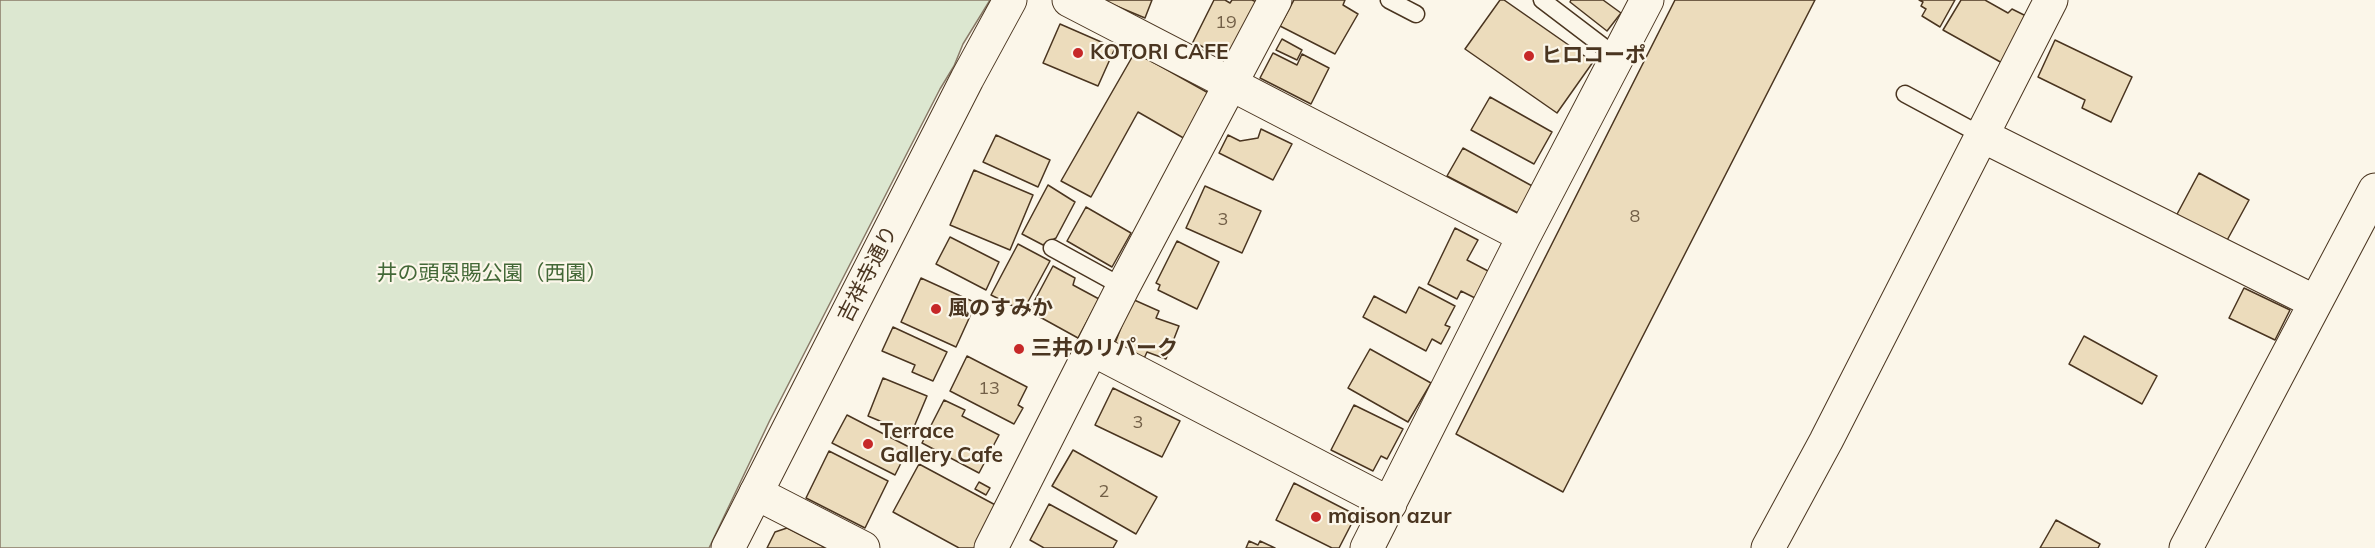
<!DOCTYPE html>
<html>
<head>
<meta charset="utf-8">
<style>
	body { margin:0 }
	canvas { display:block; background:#fbf6e9 }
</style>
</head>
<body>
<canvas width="2375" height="548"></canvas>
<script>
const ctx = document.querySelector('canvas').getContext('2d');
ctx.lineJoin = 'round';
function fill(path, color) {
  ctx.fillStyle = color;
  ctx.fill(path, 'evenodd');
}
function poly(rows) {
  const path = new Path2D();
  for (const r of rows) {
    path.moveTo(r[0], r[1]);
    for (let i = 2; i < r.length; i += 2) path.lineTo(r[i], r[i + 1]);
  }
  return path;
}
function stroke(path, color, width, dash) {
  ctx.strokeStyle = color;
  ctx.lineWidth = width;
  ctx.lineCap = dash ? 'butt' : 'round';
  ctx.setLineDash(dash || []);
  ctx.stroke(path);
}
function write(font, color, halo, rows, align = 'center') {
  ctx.font = font + ' Mulish,"Noto Sans JP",sans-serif';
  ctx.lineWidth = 4.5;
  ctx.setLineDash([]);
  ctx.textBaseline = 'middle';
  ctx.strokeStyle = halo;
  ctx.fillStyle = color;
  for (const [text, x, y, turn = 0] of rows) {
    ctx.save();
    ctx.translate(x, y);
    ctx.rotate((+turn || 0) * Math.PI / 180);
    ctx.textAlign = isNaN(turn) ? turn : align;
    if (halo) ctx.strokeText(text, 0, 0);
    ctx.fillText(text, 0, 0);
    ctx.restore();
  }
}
const green = poly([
	[0,0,990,0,963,44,954,66,940,89,770,420,709,548,0,548,0,0]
]);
fill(green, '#dce7d0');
stroke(green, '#887966', 1.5);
const building = poly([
	[1102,0,1152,0,1145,18,1102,0],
	[1214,0,1225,0,1230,3,1232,0,1252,0,1259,3,1230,60,1193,42,1214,0],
	[1294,0,1345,0,1343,5,1358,14,1335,54,1280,26,1294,0],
	[1500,0,1504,0,1593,62,1557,113,1465,49,1500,0],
	[1571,0,1603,0,1621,13,1607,31,1570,2,1571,0],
	[1675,0,1815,0,1563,492,1456,434,1675,0],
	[1919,0,1955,0,1940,27,1922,16,1926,9,1921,6,1923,2,1919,0],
	[1961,0,1985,0,2008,13,2012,9,2030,18,2004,64,1943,30,1961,0],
	[1060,24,1115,48,1098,86,1043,63,1060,24],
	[1282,39,1302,50,1297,60,1276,50,1282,39],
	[2055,40,2132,77,2111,122,2082,108,2085,100,2038,77,2055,40],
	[1135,52,1212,95,1187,140,1138,112,1091,197,1061,181,1135,52],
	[1273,53,1297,65,1302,54,1329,68,1311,104,1260,78,1273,53],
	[1490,97,1552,132,1534,164,1471,130,1490,97],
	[1261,129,1292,144,1273,180,1219,153,1228,135,1240,141,1258,138,1261,129],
	[996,135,1050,160,1038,187,983,162,996,135],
	[1463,148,1534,187,1520,214,1447,176,1463,148],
	[974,170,1033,195,1010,250,950,225,974,170],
	[2199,173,2249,200,2225,244,2175,218,2199,173],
	[1048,185,1075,202,1056,238,1043,245,1022,234,1048,185],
	[1205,186,1261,211,1242,253,1186,228,1205,186],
	[1086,207,1131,233,1112,267,1067,241,1086,207],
	[1455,228,1478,240,1467,260,1490,272,1477,299,1461,291,1457,299,1428,284,1455,228],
	[950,237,999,262,986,290,936,264,950,237],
	[1177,241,1219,262,1197,309,1158,290,1160,285,1156,283,1177,241],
	[1018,244,1050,261,1023,311,991,295,1018,244],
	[1053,266,1075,278,1073,285,1099,299,1078,338,1029,311,1053,266],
	[921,278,976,303,956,347,901,322,921,278],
	[1419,287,1455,306,1445,325,1450,327,1441,344,1432,339,1426,351,1363,317,1374,296,1406,313,1419,287],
	[2244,288,2290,310,2275,340,2229,318,2244,288],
	[1132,299,1159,311,1156,318,1179,326,1166,359,1147,352,1142,363,1112,351,1132,299],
	[893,327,947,352,933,381,912,372,915,365,882,351,893,327],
	[2084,336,2157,376,2142,404,2069,364,2084,336],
	[1370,349,1431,383,1408,422,1348,388,1370,349],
	[967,356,1027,387,1018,405,1023,408,1014,424,950,391,967,356],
	[883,378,927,396,911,434,868,416,883,378],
	[1113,388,1180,421,1162,457,1095,425,1113,388],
	[944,400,965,410,962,416,999,435,979,473,922,443,944,400],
	[1354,405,1403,429,1387,459,1381,456,1373,471,1331,450,1354,405],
	[847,415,909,447,895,475,832,443,847,415],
	[1073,450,1157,497,1136,534,1052,486,1073,450],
	[829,451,888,481,865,528,806,498,829,451],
	[919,464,1001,508,979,548,959,548,893,512,919,464],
	[979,482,990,488,986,495,975,489,979,482],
	[1294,483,1356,515,1339,548,1332,548,1276,520,1294,483],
	[1049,504,1117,541,1113,548,1044,548,1030,540,1049,504],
	[2056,520,2100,544,2098,548,2040,548,2056,520],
	[787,528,826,548,767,548,775,532,787,528],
	[1249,541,1258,545,1260,541,1275,548,1246,548,1249,541]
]);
fill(building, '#ecdcbc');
stroke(building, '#4a3520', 1.5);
const lane = poly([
	[1389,0,1416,14],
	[1542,0,1617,57],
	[1905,94,1983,136],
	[1052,248,1123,287]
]);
const street = poly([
	[1069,0,1524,236],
	[1983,136,2315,302],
	[1092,349,1390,504],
	[756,493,863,548],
	[991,548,1123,287,1275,0],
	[1367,548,1524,236,1647,0],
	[1768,548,1826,441,2051,0],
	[2186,548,2375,190]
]);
const secondary = poly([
	[728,548,967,79,1010,0]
]);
stroke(lane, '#4a3520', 19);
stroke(street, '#4a3520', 35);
stroke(secondary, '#4a3520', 35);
stroke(lane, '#fbf6e9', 16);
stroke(street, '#fbf6e9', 33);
stroke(secondary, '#fbf6e9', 33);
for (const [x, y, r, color] of [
	[1078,53,6,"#c62828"],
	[1529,56,6,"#c62828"],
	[936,309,6,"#c62828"],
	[1019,349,6,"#c62828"],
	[868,444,6,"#c62828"],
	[1316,517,6,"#c62828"]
]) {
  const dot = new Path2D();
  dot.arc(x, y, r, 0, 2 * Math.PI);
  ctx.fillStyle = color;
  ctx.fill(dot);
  stroke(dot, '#fbf6e9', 2);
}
write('18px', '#725f47', null, [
	["19",1226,23],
	["8",1635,217],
	["3",1223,220],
	["13",989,389],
	["3",1138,423],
	["2",1104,492]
]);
write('bold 21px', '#4a3520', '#fbf6e9', [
	["KOTORI CAFE",1090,53],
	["ヒロコーポ",1541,56],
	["風のすみか",948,309],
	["三井のリパーク",1031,349],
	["Terrace",880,432],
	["Gallery Cafe",880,456],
	["maison azur",1328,517]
], 'left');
write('21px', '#436837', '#fbf6e9', [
	["井の頭恩賜公園（西園）",492,274]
]);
write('21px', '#4a3520', '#fbf6e9', [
	["吉祥寺通り",868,274,-63]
]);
</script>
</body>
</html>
